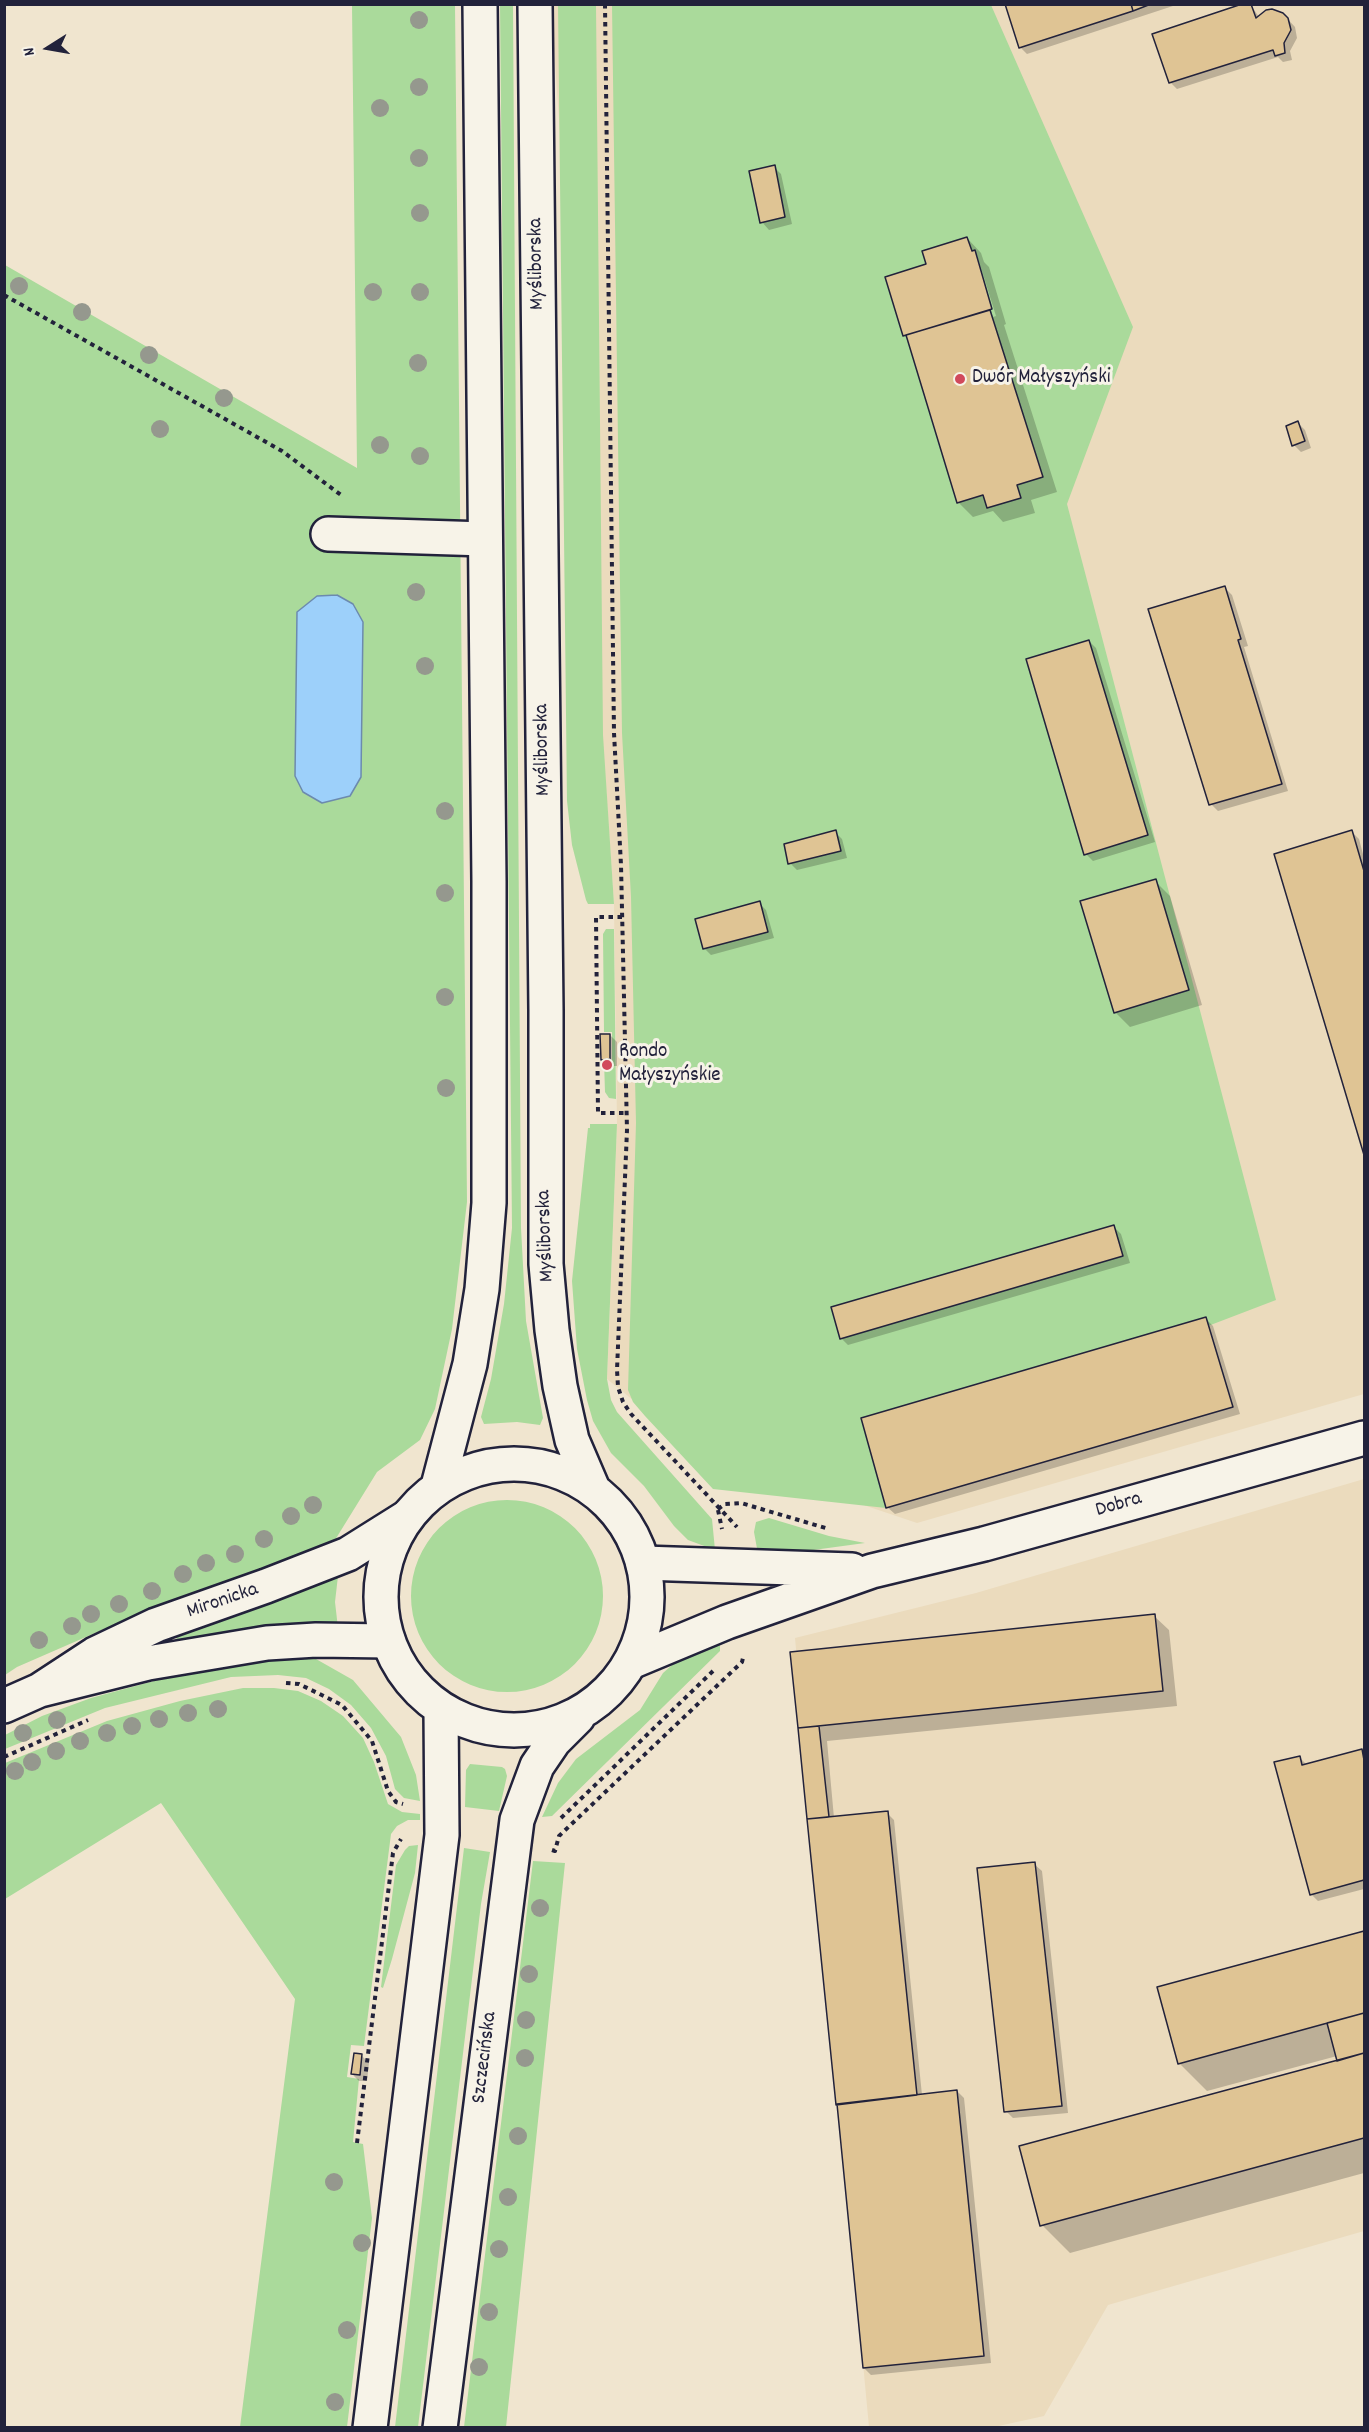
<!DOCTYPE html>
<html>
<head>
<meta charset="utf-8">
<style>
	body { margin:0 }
	#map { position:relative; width:1369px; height:2432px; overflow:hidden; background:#f0e5cf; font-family:Dekko,sans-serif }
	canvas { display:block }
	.frame { position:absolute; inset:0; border:6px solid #22223b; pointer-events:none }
	.north { position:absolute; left:18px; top:18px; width:60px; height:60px; -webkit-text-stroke:4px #f7f3e8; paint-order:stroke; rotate:259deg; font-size:16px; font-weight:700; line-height:24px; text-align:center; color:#22223b }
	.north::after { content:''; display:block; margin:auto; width:21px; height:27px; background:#22223b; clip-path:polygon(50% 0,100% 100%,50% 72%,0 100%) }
</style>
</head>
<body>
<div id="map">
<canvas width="1369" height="2432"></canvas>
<div class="frame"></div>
<div class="north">N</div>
</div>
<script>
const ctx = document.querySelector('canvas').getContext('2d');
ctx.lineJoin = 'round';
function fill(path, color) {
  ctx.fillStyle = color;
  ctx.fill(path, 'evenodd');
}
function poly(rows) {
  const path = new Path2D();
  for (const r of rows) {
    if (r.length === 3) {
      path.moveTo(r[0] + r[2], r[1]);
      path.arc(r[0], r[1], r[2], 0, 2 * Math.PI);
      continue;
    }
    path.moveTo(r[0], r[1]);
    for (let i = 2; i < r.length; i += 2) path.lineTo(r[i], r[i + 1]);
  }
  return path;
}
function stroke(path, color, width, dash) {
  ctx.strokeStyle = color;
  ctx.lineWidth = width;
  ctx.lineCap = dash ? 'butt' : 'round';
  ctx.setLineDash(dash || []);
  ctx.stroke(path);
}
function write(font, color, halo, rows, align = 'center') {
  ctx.font = font + ' Dekko,sans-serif';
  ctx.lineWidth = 6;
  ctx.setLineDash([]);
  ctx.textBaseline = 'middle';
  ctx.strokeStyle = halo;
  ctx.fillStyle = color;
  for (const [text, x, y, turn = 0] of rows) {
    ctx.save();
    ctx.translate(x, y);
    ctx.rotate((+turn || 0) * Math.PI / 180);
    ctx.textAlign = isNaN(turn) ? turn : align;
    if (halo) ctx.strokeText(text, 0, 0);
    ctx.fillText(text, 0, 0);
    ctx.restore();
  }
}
fill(poly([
	[551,5,1364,5,1364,1394,917,1523,691,1447,607,1379,617,1124,614,904],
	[1364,1479,1364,2231,1108,2305,1044,2416,994,2427,869,2427,795,1638,976,1593]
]), '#ebdbbd');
fill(poly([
	[352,5,455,5,467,1202,452,1329,435,1409,420,1440,377,1472,335,1540,265,1570,118,1623,17,1667,5,1675,5,265,357,468],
	[513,5,521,1228,526,1321,543,1418,540,1425,517,1422,484,1424,481,1417,491,1379,504,1304,512,1228,500,5],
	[558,5,596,5,603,735,614,904,588,904,586,900,572,845,567,801],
	[612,5,991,5,1133,327,1067,504,1276,1300,949,1425,886,1508,713,1489,645,1416,633,1402,628,1390,636,1123,631,897,622,733],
	[606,929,614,929,616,1099,609,1098,605,1092,604,1061,612,1061,612,1032,604,1032,603,934],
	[590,1124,617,1124,607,1379,611,1400,617,1412,712,1519,715,1550,688,1540,674,1526,644,1486,611,1453,593,1421,587,1400,577,1349,572,1281,588,1128,590,1128],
	[507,1596,96],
	[769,1518,829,1536,865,1543,806,1551,758,1554,754,1532,756,1522],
	[338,1576,335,1602,338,1628,178,1644,175,1633],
	[720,1637,720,1651,552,1816,542,1817,558,1783,576,1759,640,1710,663,1673,688,1651],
	[289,1656,316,1659,353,1680,401,1737,416,1775,420,1801,404,1798,395,1789,386,1756,371,1728,351,1705,329,1689,306,1678,278,1675,231,1677,105,1708,5,1749,5,1735,42,1716,91,1698,217,1664],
	[243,1688,274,1688,298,1691,321,1701,343,1716,363,1738,374,1762,388,1804,402,1812,420,1814,420,1820,408,1820,397,1826,391,1834,364,2046,351,2045,347,2077,359,2079,353,2142,363,2144,372,2218,347,2427,240,2427,295,1999,161,1803,5,1899,5,1763,107,1721,180,1701],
	[470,1764,502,1767,505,1769,507,1776,499,1811,465,1807,466,1770],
	[418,1845,415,1873,392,1959,383,1988,381,1987,396,1865,405,1850,409,1846],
	[464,1848,490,1852,481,1904,418,2427,395,2427],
	[533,1861,565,1863,506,2427,464,2427]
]), '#aada9b');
const water = poly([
	[337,595,353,604,363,622,361,777,350,796,322,803,303,792,295,776,297,612,317,596,337,595]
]);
fill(water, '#9dd0fa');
stroke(water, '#6c8aae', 1.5);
fill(poly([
	[1007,4,1179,4,1027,54,1020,47],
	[1250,4,1259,17,1283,14,1295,27,1297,38,1290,51,1292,60,1283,62,1278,57,1177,89,1170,82],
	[774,167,781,174,792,224,769,230,762,222],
	[967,238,981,253,984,262,989,267,1006,324,1004,325,1057,492,1031,500,1035,513,1003,522,993,511,973,517,958,502,909,339,905,335,928,265],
	[973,250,977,255,996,316,993,317],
	[1298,423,1305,430,1311,448,1301,452,1294,445],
	[1225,588,1232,595,1248,646,1244,647,1288,791,1218,811,1211,804],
	[1089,641,1096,648,1155,842,1093,861,1086,854],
	[835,832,842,839,847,858,797,870,790,863],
	[1352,832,1359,839,1364,858,1364,1150,1276,855],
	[1155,881,1170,896,1202,1005,1130,1027,1115,1012],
	[759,903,766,910,774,938,711,955,704,948],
	[610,1035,617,1042,617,1066,609,1066,602,1059],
	[1114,1227,1121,1234,1130,1263,848,1345,841,1338],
	[1206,1319,1213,1326,1240,1414,895,1514,887,1507],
	[1154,1616,1169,1630,1177,1706,827,1741,834,1818,887,1813,894,1820,922,2095,957,2091,964,2098,991,2363,871,2375,864,2368,792,1653],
	[1361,1751,1364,1754,1364,1889,1318,1901,1311,1894,1299,1757,1307,1765],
	[1034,1864,1042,1871,1068,2113,1013,2118,1006,2111],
	[1364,1933,1364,2173,1070,2253,1042,2225,1339,2061,1337,2056,1207,2091,1179,2063,1159,1988],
	[362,2056,369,2063,367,2081,359,2081,352,2074]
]), '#0003');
const building = poly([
	[1005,4,1131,4,1133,11,1019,48,1005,4],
	[1131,4,1151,4,1133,11,1131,4],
	[1242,4,1251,4,1256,18,1266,10,1272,9,1283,13,1288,18,1291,30,1284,43,1285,53,1275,56,1273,50,1169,83,1152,34,1242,4],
	[775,165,785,217,760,223,749,171,775,165],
	[967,237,972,251,975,250,992,309,903,336,885,277,926,264,922,251,967,237],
	[990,310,1043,477,1017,485,1021,498,987,508,983,495,957,503,906,335,990,310],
	[1298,421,1305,441,1292,446,1286,426,1298,421],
	[1225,586,1241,639,1238,640,1282,784,1209,805,1148,609,1225,586],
	[1089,640,1148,835,1084,855,1026,659,1089,640],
	[836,830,841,851,788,864,784,844,836,830],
	[1352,830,1364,871,1364,1155,1274,854,1352,830],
	[1156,879,1189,990,1114,1013,1080,901,1156,879],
	[760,901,768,932,703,949,695,919,760,901],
	[600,1034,610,1034,610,1059,601,1060,600,1034],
	[1114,1225,1123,1256,840,1339,831,1307,1114,1225],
	[1206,1317,1233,1407,886,1508,861,1418,1206,1317],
	[1155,1614,1163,1691,798,1728,790,1652,1155,1614],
	[819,1726,829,1817,807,1819,798,1728,819,1726],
	[1362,1749,1364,1760,1364,1880,1310,1895,1274,1762,1300,1756,1302,1765,1362,1749],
	[888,1811,917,2095,836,2105,807,1819,888,1811],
	[1035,1862,1062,2106,1004,2112,977,1868,1035,1862],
	[1364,1931,1364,2013,1178,2064,1157,1987,1364,1931],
	[1364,2013,1364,2053,1337,2061,1327,2023,1364,2013],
	[354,2053,362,2054,360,2075,351,2074,354,2053],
	[1364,2053,1364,2138,1040,2226,1019,2146,1364,2053],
	[957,2090,984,2356,863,2368,837,2104,957,2090]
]);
fill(building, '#dfc494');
stroke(building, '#22223b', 1.5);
const minor = poly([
	[328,534,485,539],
	[643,1563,852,1570],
	[631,1662,727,1622,872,1571,984,1544,1364,1438],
	[40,1690,95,1654,156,1625,266,1586,348,1554,407,1517],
	[4,1706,40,1690,148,1663,267,1643,316,1640,388,1641]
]);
const major = poly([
	[535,4,546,1010,546,1264,552,1330,560,1386,572,1440,593,1489],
	[514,1597,133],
	[438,1486,470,1364,482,1289,489,1203,489,881,480,4],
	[370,2428,442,1835,441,1710],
	[440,2428,517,1820,537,1766,554,1741,578,1717]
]);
stroke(minor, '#22223b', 38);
stroke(major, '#22223b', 38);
stroke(poly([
	[605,4,614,733,621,865,627,1130,617,1370,618,1387,623,1402,631,1414,737,1527],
	[4,295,282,451,341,495],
	[622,917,596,917,598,1113,627,1113],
	[718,1509,725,1504,741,1503,829,1529],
	[718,1510,722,1529],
	[286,1683,299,1684,342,1705,372,1741,388,1791,396,1802,403,1804],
	[4,1757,88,1720],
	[561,1818,713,1671],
	[552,1850,555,1851,559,1836,742,1662,743,1658],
	[357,2143,393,1853,401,1839]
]), '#22223b', 4, [4.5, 4.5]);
stroke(minor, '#f7f3e8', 33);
stroke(major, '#f7f3e8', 33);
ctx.fillStyle = '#95988e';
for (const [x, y] of [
	[419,20],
	[419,87],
	[380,108],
	[419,158],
	[420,213],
	[19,286],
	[373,292],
	[420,292],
	[82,312],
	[149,355],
	[418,363],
	[224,398],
	[160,429],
	[380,445],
	[420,456],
	[416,592],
	[425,666],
	[445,811],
	[445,893],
	[445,997],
	[446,1088],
	[313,1505],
	[291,1516],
	[264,1539],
	[235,1554],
	[206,1563],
	[183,1574],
	[152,1591],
	[119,1604],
	[91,1614],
	[72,1626],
	[39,1640],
	[218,1709],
	[188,1713],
	[159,1719],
	[57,1720],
	[132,1726],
	[23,1733],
	[107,1733],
	[80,1741],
	[56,1751],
	[32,1762],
	[15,1771],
	[540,1908],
	[529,1974],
	[526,2020],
	[525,2058],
	[518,2136],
	[334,2182],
	[508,2197],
	[362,2243],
	[499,2249],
	[489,2312],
	[347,2330],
	[479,2367],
	[335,2402]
]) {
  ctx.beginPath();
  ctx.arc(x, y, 9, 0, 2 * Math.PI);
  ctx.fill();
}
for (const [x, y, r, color] of [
	[960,379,6,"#d1495b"],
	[607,1065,6,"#d1495b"]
]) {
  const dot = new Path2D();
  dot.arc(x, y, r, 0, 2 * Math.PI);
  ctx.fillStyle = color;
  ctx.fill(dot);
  stroke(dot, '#f7f3e8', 2);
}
write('21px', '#22223b', '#f7f3e8', [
	["Myśliborska",538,264,-91],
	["Myśliborska",544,750,-91],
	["Myśliborska",547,1236,-92],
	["Dobra",1119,1506,-16],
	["Mironicka",223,1602,-19],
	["Szczecińska",486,2058,-83]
]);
write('21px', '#22223b', '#f7f3e8', [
	["Dwór Małyszyński",972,379],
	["Rondo",619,1053],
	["Małyszyńskie",619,1077]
], 'left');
</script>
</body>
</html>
